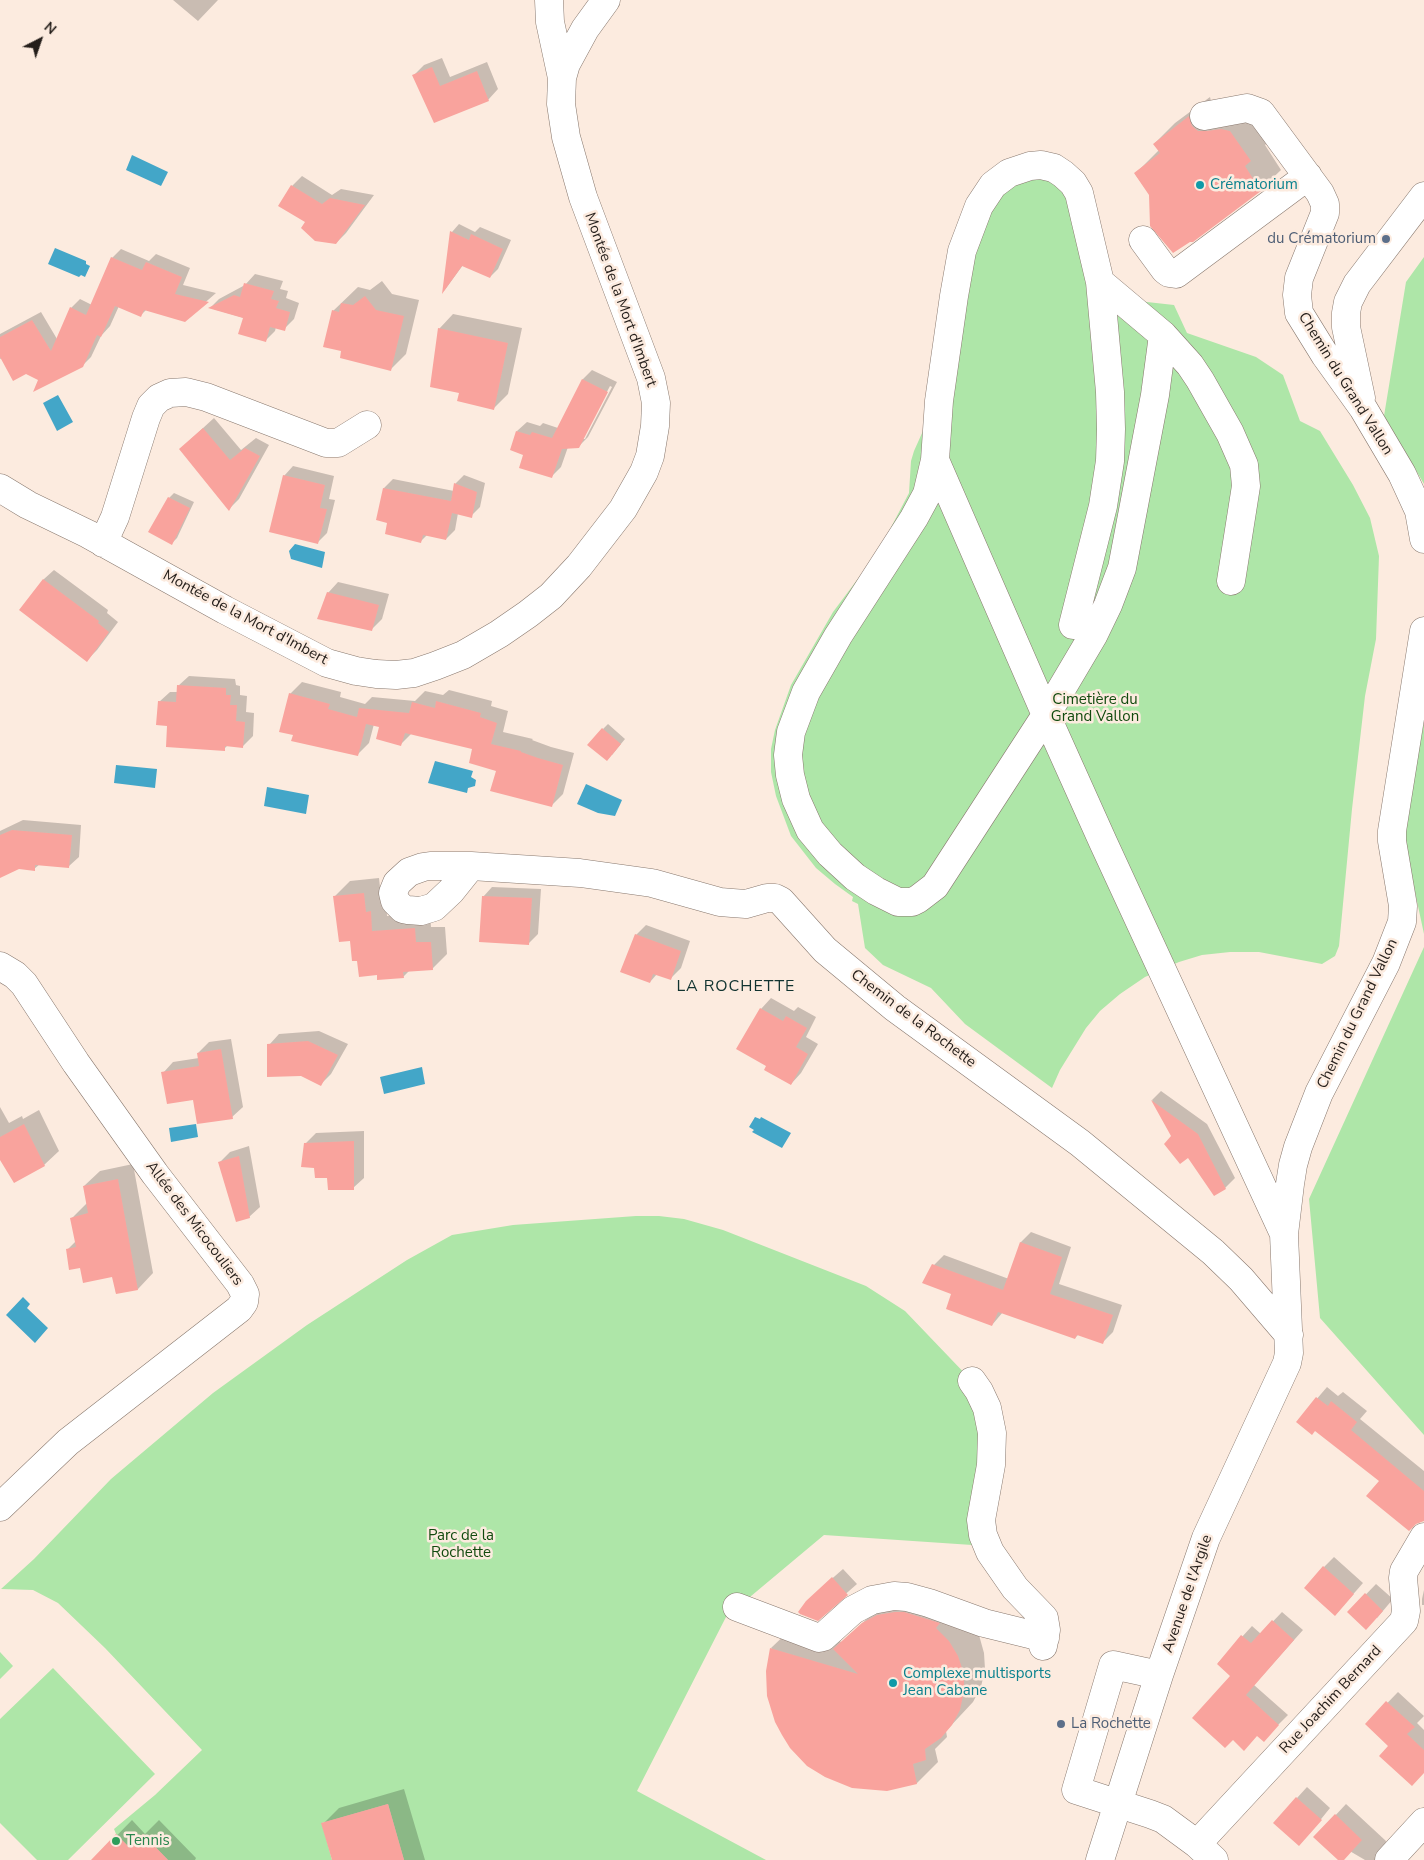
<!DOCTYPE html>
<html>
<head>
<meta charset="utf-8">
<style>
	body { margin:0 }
	#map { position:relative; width:1424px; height:1860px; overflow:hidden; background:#fcebdf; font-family:"Nunito Sans",sans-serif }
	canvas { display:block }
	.north { position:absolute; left:15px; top:15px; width:50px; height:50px; -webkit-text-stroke:4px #fcebdf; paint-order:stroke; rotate:41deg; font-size:14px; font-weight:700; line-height:20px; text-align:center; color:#241e1a }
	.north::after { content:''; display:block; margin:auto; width:18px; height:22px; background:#241e1a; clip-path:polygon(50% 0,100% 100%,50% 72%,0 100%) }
</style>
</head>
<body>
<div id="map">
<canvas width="1424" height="1860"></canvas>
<div class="north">N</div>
</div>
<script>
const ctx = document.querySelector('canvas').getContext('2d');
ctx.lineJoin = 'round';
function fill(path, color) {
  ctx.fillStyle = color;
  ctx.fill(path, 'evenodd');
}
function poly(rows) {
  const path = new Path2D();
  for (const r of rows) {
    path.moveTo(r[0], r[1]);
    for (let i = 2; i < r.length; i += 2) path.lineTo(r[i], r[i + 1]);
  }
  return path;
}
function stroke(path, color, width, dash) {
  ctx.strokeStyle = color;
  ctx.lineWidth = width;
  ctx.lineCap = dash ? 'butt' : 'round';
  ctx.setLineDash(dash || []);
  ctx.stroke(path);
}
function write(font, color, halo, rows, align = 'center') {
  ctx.font = font + ' "Nunito Sans",sans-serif';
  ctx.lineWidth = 5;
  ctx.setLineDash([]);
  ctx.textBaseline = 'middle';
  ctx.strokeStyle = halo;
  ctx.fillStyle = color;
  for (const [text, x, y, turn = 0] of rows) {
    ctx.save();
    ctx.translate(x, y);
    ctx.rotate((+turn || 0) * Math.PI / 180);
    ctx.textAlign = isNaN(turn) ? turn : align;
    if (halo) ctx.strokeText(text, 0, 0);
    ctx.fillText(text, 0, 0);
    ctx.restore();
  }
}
fill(poly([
	[1048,156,1110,272,1129,300,1174,305,1187,333,1256,357,1283,375,1300,421,1320,431,1353,485,1370,518,1379,556,1376,639,1365,696,1352,809,1339,946,1335,956,1322,964,1259,952,1230,952,1202,955,1179,962,1145,977,1120,994,1100,1011,1086,1028,1060,1070,1052,1088,965,1024,931,988,883,965,865,948,858,904,852,901,853,897,835,884,816,868,791,836,776,796,771,772,771,749,775,730,791,685,833,612,872,560,888,533,909,493,911,461,914,451,931,413,967,221],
	[1424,257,1424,484,1384,416,1406,282],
	[1424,722,1424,934,1403,836],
	[1424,947,1424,1435,1320,1318,1309,1199],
	[636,1216,659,1216,684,1219,723,1230,866,1286,905,1311,972,1381,979,1391,987,1546,824,1535,726,1617,637,1791,766,1860,404,1860,388,1804,322,1823,332,1860,168,1860,143,1835,130,1848,116,1834,114,1829,155,1795,202,1750,105,1648,58,1603,33,1590,1,1589,34,1559,111,1479,213,1393,307,1325,407,1260,452,1235,513,1225],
	[0,1652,13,1666,0,1679],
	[53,1668,155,1774,68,1860,37,1860,0,1823,0,1719]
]), '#aee6a8');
fill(poly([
	[132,155,168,172,161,186,126,170],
	[55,248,86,261,86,264,90,266,85,277,81,275,79,277,48,264],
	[58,395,73,422,57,431,43,403],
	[295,544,325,552,322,568,291,559,289,551],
	[435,761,473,771,471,777,476,780,475,786,468,788,467,793,428,783],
	[116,765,157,769,155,788,114,783],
	[586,784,622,800,615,816,598,813,577,804],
	[267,787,309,795,306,814,264,806],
	[422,1067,425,1084,384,1094,380,1077],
	[755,1117,760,1119,761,1117,791,1133,782,1148,752,1132,754,1130,749,1127],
	[196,1124,198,1137,171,1142,169,1128],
	[23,1297,30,1304,27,1308,48,1328,35,1343,6,1315]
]), '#43a6c8');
fill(poly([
	[173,0,218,0,198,21],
	[442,58,450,77,487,62,498,89,488,100,435,122,414,75,424,65],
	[1210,97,1212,105,1250,110,1271,139,1265,145,1281,170,1260,190,1150,195,1135,174,1159,150,1154,144,1175,123],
	[302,176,332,195,341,189,374,195,346,233,336,243,307,222,292,186],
	[459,224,475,232,480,227,511,240,498,269,490,277,463,265,444,291,452,232],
	[121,249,149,261,156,254,190,268,183,285,216,293,185,320,147,309,141,315,119,306,110,326,101,336,91,357,82,366,40,379,2,358,0,359,0,334,41,312,57,339,71,308,80,299,92,305,112,258],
	[255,274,283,281,280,289,288,291,286,298,299,303,294,319,284,329,276,327,275,331,265,341,244,318,210,308,219,299,245,285],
	[382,281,392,294,419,300,406,354,390,370,342,351,333,311,358,287,370,290],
	[453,314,522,328,508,394,494,408,461,392,439,329],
	[592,370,617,382,588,437,578,447,568,447,561,467,552,476,524,454,517,431,527,422,540,426,543,423,558,428,583,379],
	[610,386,612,387,585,439,582,439],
	[214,418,241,450,256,438,269,445,239,499,229,509,191,439],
	[293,466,334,476,329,499,335,500,327,533,318,542,284,476],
	[464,475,485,483,480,507,471,516,458,513,455,530,446,539,427,535,421,541,388,522,377,519,384,488,393,479,454,491,455,484],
	[174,493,194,502,177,538,172,543,169,498],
	[54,570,108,610,107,613,118,622,97,650,87,660,21,610,44,579],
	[338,582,389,594,382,619,371,630,328,593],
	[189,676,235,679,236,685,240,686,240,695,247,696,246,712,254,713,253,736,243,746,228,745,224,749,168,725,159,702,170,692,178,692,178,686],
	[302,682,341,692,340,697,365,704,372,697,415,701,425,691,443,695,449,690,492,701,491,706,508,711,503,732,533,739,532,740,551,747,574,753,563,794,551,806,497,770,473,748,412,733,401,744,381,726,374,724,369,743,357,755,294,734,290,694],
	[608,724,625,739,612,755,603,729],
	[23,820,81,825,79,857,69,866,40,864,34,869,0,868,0,831],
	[379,878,381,897,386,897,387,916,430,914,431,927,445,927,447,954,432,969,410,970,403,977,378,974,358,960,335,896,350,881],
	[492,887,541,889,538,934,529,943,483,897],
	[646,925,690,941,681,968,670,979,657,974,650,982,636,935],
	[771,998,794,1011,798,1007,816,1017,806,1037,818,1044,801,1073,791,1084,768,1066,761,1009],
	[319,1031,348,1044,331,1074,321,1084,269,1045,279,1034],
	[231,1039,243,1107,232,1117,194,1099,163,1073,173,1062,199,1058,198,1053,209,1042],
	[1161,1091,1207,1124,1235,1178,1225,1188,1188,1156,1173,1136,1152,1100],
	[0,1107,9,1123,22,1116,23,1119,39,1110,59,1151,44,1165,0,1158],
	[364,1131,364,1178,353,1188,328,1177,316,1167,305,1144,316,1133],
	[249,1146,260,1207,249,1217,220,1162,230,1152],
	[133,1164,153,1273,138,1289,116,1293,113,1276,81,1266,67,1250,76,1241,72,1218,87,1203,84,1186,100,1171],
	[1031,1232,1071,1247,1059,1284,1122,1305,1113,1332,1103,1342,1079,1334,1075,1338,1003,1312,992,1325,953,1293,934,1265,944,1255,1009,1279,1021,1242],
	[1327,1387,1338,1396,1343,1392,1367,1411,1360,1419,1424,1471,1424,1514,1315,1430,1297,1422],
	[1334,1557,1363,1583,1335,1615,1324,1567],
	[843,1569,857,1584,817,1619,819,1590],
	[1376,1584,1393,1599,1377,1618,1349,1612],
	[1424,1590,1424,1605,1422,1605,1422,1599],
	[885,1602,979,1635,984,1653,985,1669,981,1687,973,1702,946,1731,947,1737,935,1749,938,1762,917,1783,887,1789,771,1648,793,1627,842,1642],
	[1282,1612,1303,1630,1254,1685,1288,1715,1263,1740,1232,1676,1218,1663,1252,1626,1261,1634],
	[1398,1692,1424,1716,1417,1723,1424,1730,1424,1772,1389,1746,1367,1724],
	[1307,1787,1330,1808,1309,1834,1297,1798],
	[404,1789,425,1860,333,1860,323,1824,339,1808],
	[1346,1804,1386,1841,1383,1860,1365,1860,1319,1833],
	[132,1820,145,1834,159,1820,196,1858,195,1860,93,1860]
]), '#0003');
fill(poly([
	[432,67,440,86,477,71,489,101,434,123,412,75],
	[1189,116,1192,126,1198,131,1207,131,1221,129,1230,131,1251,161,1245,166,1261,191,1193,242,1190,242,1173,253,1150,226,1149,195,1134,173,1160,153,1153,144],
	[291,185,322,204,330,198,365,205,336,244,315,241,301,228,305,222,278,206],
	[450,231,469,240,471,234,503,249,490,278,462,266,442,294],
	[111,257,142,270,146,262,182,277,175,294,209,302,185,322,144,310,141,317,115,306,101,337,97,335,83,367,33,392,38,380,26,374,13,381,0,357,0,337,32,320,51,351,70,307,86,315],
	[244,283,274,291,271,299,279,301,276,308,290,312,285,331,270,327,266,342,238,334,243,318,208,308,234,295,240,297],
	[365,296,376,310,404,316,391,371,340,358,341,351,323,347,332,310,339,312,341,303,353,305],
	[438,328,508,343,494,410,457,401,459,393,430,387],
	[582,379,608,392,579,448,562,449,552,478,519,468,523,455,510,450,516,431,530,435,532,432,552,438],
	[203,428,230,460,245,448,260,456,229,511,179,449],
	[283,475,325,485,320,508,327,509,318,544,269,532],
	[454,483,477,492,472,518,452,513,446,540,423,535,421,543,385,534,387,523,376,520,383,488,451,501],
	[168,497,190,508,172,545,148,532],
	[43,579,99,621,98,623,109,632,87,662,19,610],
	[327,592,379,605,372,631,317,619],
	[177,685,226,688,226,695,231,695,230,705,237,705,236,721,245,722,243,748,225,746,225,751,166,747,167,726,156,725,158,701,176,702],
	[289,693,330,704,328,709,357,717,359,708,409,713,412,702,435,708,436,701,481,713,480,717,497,723,491,744,521,751,521,752,538,758,563,765,552,807,490,791,496,771,469,763,472,749,405,733,401,746,376,739,379,727,366,724,358,756,291,741,293,735,279,732],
	[602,728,621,744,607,761,587,745],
	[12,830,72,835,69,868,35,865,35,871,19,869,0,878,0,835],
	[364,893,366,912,371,911,372,931,415,928,416,942,431,942,433,970,403,972,404,978,377,980,377,975,359,977,357,961,352,961,350,941,339,942,333,896],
	[482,896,532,898,529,945,479,942],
	[635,934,681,951,671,980,653,974,650,983,620,972],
	[760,1008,783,1021,786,1016,807,1028,796,1047,808,1054,791,1085,764,1070,766,1066,736,1049],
	[308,1041,338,1055,321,1086,301,1076,267,1077,267,1044],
	[221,1049,233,1119,197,1124,193,1100,167,1104,161,1072,199,1066,197,1053],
	[1151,1100,1198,1134,1226,1189,1214,1196,1188,1158,1180,1164,1164,1144,1171,1136],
	[24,1124,45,1166,14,1183,0,1160,0,1137],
	[354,1141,354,1190,328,1190,327,1178,315,1178,314,1168,301,1167,304,1143],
	[239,1156,250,1218,236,1222,218,1162],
	[118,1179,138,1290,116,1294,112,1277,83,1283,80,1268,69,1270,66,1249,76,1247,70,1218,88,1213,83,1186],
	[1020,1242,1062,1257,1050,1294,1113,1315,1103,1344,1077,1335,1075,1339,998,1312,992,1326,946,1309,951,1294,922,1283,932,1264,1003,1290],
	[1316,1397,1328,1406,1331,1401,1357,1422,1351,1430,1424,1491,1424,1521,1416,1524,1409,1531,1366,1496,1379,1481,1315,1431,1312,1435,1296,1422],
	[1323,1566,1354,1594,1335,1616,1304,1588],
	[832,1577,848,1595,818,1621,800,1614,798,1612,806,1601],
	[1365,1593,1383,1611,1366,1630,1347,1612],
	[895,1612,904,1612,940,1623,936,1628,949,1641,958,1656,964,1674,964,1691,960,1710,952,1725,941,1738,925,1749,926,1760,913,1764,917,1784,887,1791,852,1788,825,1777,807,1766,790,1748,782,1735,775,1722,767,1696,766,1671,770,1648,858,1674,833,1649,862,1623,877,1615],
	[1272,1620,1294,1640,1246,1695,1279,1725,1264,1742,1257,1736,1244,1751,1233,1740,1225,1748,1192,1718,1230,1676,1217,1664,1241,1635,1251,1643],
	[1386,1701,1415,1727,1407,1734,1424,1750,1424,1773,1412,1786,1379,1756,1388,1746,1365,1724],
	[1296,1797,1322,1820,1299,1846,1273,1823],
	[388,1804,404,1860,332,1860,321,1823],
	[1335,1814,1362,1840,1344,1860,1338,1860,1313,1837],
	[116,1834,130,1848,143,1834,168,1860,91,1860]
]), '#f9a39d');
const minor = poly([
	[549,0,550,22,562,78],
	[1204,116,1247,108,1261,113,1320,193,1325,204,1325,213,1299,278,1297,295,1299,313,1325,355,1363,408,1402,474,1419,511,1424,539],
	[1143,240,1165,270,1169,273,1176,274,1308,176],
	[1163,335,1190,365,1200,380,1230,433,1244,465,1246,486,1231,581],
	[1361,398,1346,327,1346,313,1348,302,1357,284,1424,196],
	[935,460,1046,715,935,886,918,899,912,902,898,902,876,891,855,877,830,854,810,830,796,799,790,775,788,755,791,732,806,692,838,636,914,518,927,494,935,460,939,401,954,296,962,251,979,206,993,185,1009,173,1030,166,1041,165,1054,168,1063,174,1073,183,1079,193,1100,282,1163,335,1155,395,1122,568,1108,605,1094,634,1046,715,1103,842,1284,1234],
	[0,488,28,505,88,534,225,610,327,663,356,671,376,674,396,675,414,673,435,666,463,655,499,634,528,614,551,596,579,566,623,509,644,472,650,456,655,426,656,403,651,378,583,197,566,137,561,104,562,78,566,64,585,29,606,0],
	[103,543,115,517,146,418,151,406,159,398,170,393,186,392,206,397,326,443,338,443,367,425],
	[1073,625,1103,506,1110,461,1111,429,1110,392,1100,282],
	[471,866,451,891,434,907,421,911,408,910,403,909,395,901,393,893,397,883,409,872,423,867,430,866,471,866,580,873,652,883,720,902,732,903,746,904,767,898,775,898,781,901,825,950,895,1008,1080,1143,1213,1252,1241,1279,1289,1335],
	[0,966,15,975,24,984,76,1063,155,1174,240,1284,245,1294,244,1302,239,1309,68,1442,0,1507],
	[972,1381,979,1391,987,1408,992,1433,991,1465,981,1520,983,1535,990,1552,1015,1588,1044,1618,1046,1630,1043,1646],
	[737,1607,819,1638,823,1637,853,1610,872,1600,894,1596,907,1597,929,1603,984,1623,1045,1638],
	[1159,1675,1113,1665,1076,1790,1150,1814,1163,1819,1197,1844,1214,1860],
	[1197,1844,1404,1621,1406,1611,1403,1578,1404,1571,1424,1537],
	[1100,1860,1159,1675,1206,1538,1287,1363,1289,1353,1284,1234,1290,1184,1293,1165,1298,1147,1319,1093,1386,963,1402,922,1403,906,1392,841,1392,831,1424,631],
	[1389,1860,1424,1822]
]);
stroke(minor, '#88786e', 29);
stroke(minor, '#fff', 28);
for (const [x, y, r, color] of [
	[1200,185,5,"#0f9aa8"],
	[1386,239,5,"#5c6f8a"],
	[893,1683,5,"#0f9aa8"],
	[1061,1724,5,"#5c6f8a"],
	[116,1841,5,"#2e9e5b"]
]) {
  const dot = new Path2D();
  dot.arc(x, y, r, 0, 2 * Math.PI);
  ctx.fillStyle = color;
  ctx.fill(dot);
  stroke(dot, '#fcebdf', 2);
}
write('15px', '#0d838f', '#fcebdf', [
	["Crématorium",1210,185],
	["Complexe multisports",903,1674],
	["Jean Cabane",903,1691]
], 'left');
write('15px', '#4e5e75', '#fcebdf', [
	["du Crématorium",1376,239],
	["La Rochette",1071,1724,"left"]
], 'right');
write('15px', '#241e1a', '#fcebdf', [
	["Montée de la Mort d'Imbert",620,300,70],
	["Chemin du Grand Vallon",1345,384,58],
	["Montée de la Mort d'Imbert",245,618,28],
	["Chemin du Grand Vallon",1358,1014,-64],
	["Chemin de la Rochette",913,1019,37],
	["Allée des Micocouliers",194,1224,53],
	["Avenue de l'Argile",1188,1594,-71],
	["Rue Joachim Bernard",1331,1700,-47]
]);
write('15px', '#114a0e', '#fcebdf', [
	["Cimetière du",1095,700],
	["Grand Vallon",1095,717],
	["Parc de la",461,1536],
	["Rochette",461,1553]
]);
write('15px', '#27864d', '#fcebdf', [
	["Tennis",126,1841]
], 'left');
ctx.letterSpacing = '1px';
write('16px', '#113330', '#fcebdf', [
	["LA ROCHETTE",736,987]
]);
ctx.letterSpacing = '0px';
</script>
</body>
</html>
